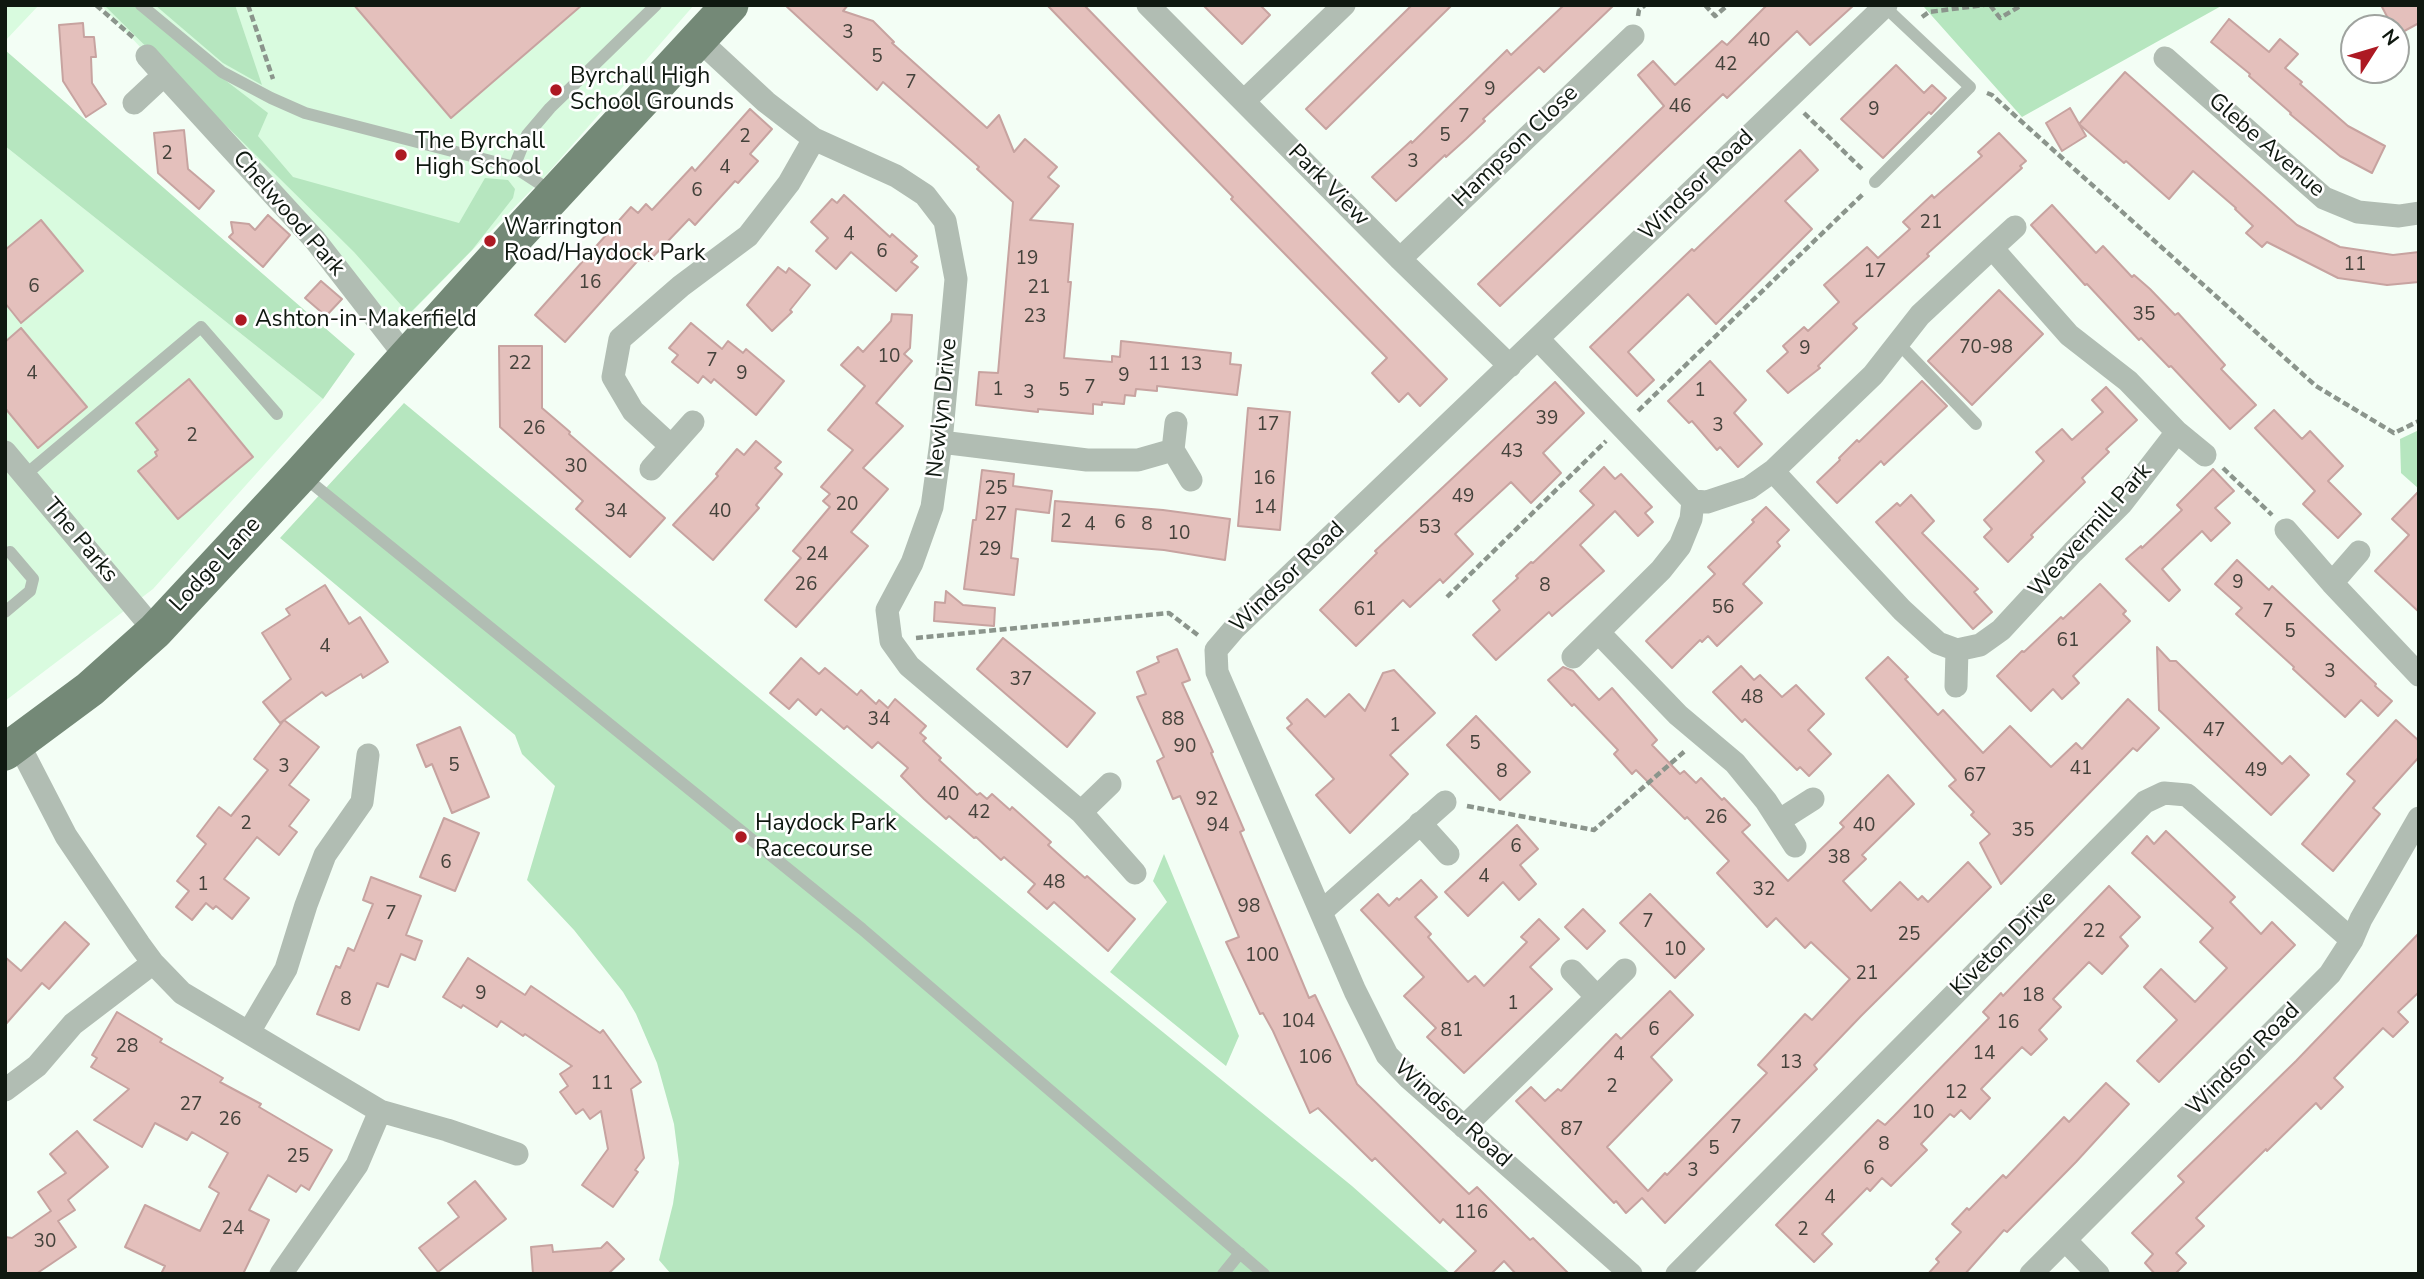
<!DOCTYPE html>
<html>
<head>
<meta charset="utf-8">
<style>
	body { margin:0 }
	#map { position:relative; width:2424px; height:1279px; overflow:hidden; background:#f3fef5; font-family:"Nunito Sans",sans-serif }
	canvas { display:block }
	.frame { position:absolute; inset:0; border:7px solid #0f1810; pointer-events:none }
	.north { position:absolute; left:2340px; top:14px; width:70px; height:70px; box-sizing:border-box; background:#fff; border:2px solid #9fa39f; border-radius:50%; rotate:53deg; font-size:19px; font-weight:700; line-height:28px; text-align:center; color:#0f1810 }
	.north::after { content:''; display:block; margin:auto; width:24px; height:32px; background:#ad1923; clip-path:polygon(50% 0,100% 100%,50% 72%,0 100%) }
</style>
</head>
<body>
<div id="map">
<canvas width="2424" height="1279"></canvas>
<div class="frame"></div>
<div class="north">N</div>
</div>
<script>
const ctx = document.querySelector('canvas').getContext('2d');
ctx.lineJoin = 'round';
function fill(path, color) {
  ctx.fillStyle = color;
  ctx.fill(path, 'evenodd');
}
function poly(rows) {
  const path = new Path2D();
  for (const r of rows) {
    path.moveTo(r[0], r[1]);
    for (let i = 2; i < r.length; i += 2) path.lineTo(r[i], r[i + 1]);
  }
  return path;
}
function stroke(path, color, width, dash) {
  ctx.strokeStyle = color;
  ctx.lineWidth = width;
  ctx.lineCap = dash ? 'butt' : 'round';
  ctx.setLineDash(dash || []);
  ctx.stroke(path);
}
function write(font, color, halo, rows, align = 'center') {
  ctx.font = font + ' "Nunito Sans",sans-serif';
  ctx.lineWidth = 5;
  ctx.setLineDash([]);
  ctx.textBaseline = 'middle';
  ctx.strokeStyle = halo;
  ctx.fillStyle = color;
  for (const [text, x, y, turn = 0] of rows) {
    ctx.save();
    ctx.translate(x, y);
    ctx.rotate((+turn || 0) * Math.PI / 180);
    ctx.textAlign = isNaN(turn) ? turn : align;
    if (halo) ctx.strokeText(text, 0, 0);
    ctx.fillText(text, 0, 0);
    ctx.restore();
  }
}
fill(poly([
	[5,5,39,5,5,41],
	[101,5,694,5,548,173,399,325],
	[5,146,323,399,153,589,5,701]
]), '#d9fbdf');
fill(poly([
	[104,5,135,5,212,70,268,113,258,136,293,177,459,223,485,178,508,180,515,189,513,198,472,250,409,314,354,252],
	[155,5,235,5,262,85,223,63],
	[1926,5,2223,5,2022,117,1924,7],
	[5,50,355,354,323,399,5,146],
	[404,403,1094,976,1352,1186,1451,1274,671,1274,659,1260,673,1204,679,1163,674,1124,657,1063,636,1014,623,992,574,930,527,880,555,786,522,754,515,735,280,538],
	[2419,430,2419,489,2401,473,2400,439],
	[1164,854,1239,1036,1226,1066,1110,972,1167,902,1153,881]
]), '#b6e6bf');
const building = poly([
	[354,5,582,5,451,118,354,5],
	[785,5,848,5,843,11,873,21,894,42,892,43,987,128,999,115,1014,152,1025,139,1057,167,1048,177,1059,186,1030,220,1073,224,1068,282,1071,282,1064,358,1112,362,1112,356,1120,357,1121,341,1231,353,1230,364,1241,365,1237,395,1157,386,1157,391,1136,389,1135,396,1125,395,1124,404,1102,402,1102,405,1093,404,1093,414,1038,409,1038,412,976,405,979,372,998,373,1013,202,977,169,979,167,883,82,877,90,785,5],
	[1047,5,1084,5,1447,379,1420,406,1408,393,1399,402,1372,373,1387,358,1231,199,1233,197,1047,5],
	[1203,5,1260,5,1270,15,1242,44,1203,5],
	[1412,5,1452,5,1326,129,1306,109,1412,5],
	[1564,5,1614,5,1544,72,1539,67,1483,119,1485,121,1466,139,1446,157,1445,155,1396,201,1372,177,1411,141,1412,143,1507,50,1511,55,1564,5],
	[1767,5,1854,5,1810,45,1797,31,1727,98,1723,94,1500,306,1478,284,1664,106,1638,75,1653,61,1675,85,1722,41,1727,45,1767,5],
	[2381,5,2419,5,2419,23,2397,35,2396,28,2393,28,2381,5],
	[2229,19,2269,52,2280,39,2298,54,2285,68,2302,82,2300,84,2348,126,2385,146,2372,173,2340,156,2290,114,2291,113,2249,76,2250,74,2211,42,2229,19],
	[83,23,84,37,94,37,96,57,91,57,92,83,106,104,86,117,63,81,59,25,83,23],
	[1896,65,1924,93,1932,85,1946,98,1931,114,1929,112,1883,158,1841,119,1896,65],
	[2125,72,2297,225,2340,247,2393,255,2419,252,2419,282,2387,285,2338,278,2267,242,2262,247,2246,233,2253,226,2235,209,2236,208,2193,171,2169,199,2126,161,2124,163,2079,124,2125,72],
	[2070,108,2086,136,2062,151,2046,123,2070,108],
	[750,109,772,129,750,154,758,161,738,183,735,181,695,225,689,219,649,261,642,256,565,342,535,315,631,207,638,213,646,204,652,210,692,167,695,171,750,109],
	[184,130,188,169,214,191,199,209,158,173,154,133,184,130],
	[1999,133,2026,161,2020,166,2022,168,1927,254,1929,256,1853,324,1857,328,1818,366,1820,368,1788,393,1767,371,1788,352,1783,346,1804,327,1808,331,1839,302,1824,285,1867,247,1878,258,1910,229,1903,222,1932,195,1934,198,1982,156,1978,152,1999,133],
	[1800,150,1818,170,1785,201,1812,229,1716,324,1688,294,1628,352,1654,380,1637,396,1590,347,1692,249,1694,251,1800,150],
	[844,195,890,237,892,234,917,256,911,262,918,267,896,291,851,252,836,269,816,251,828,238,811,222,832,199,837,203,844,195],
	[2052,205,2096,253,2103,246,2132,277,2134,275,2150,289,2175,315,2178,313,2225,365,2221,369,2256,405,2230,429,2171,366,2169,367,2141,338,2139,340,2087,284,2085,285,2031,225,2052,205],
	[268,215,290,235,263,267,229,237,233,233,231,222,249,224,255,230,268,215],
	[41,220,83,271,21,323,5,303,5,250,41,220],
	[778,267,786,273,789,268,810,285,790,310,792,312,772,331,747,305,778,267],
	[321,281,342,299,326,316,305,298,321,281],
	[1999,290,2043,334,1972,405,1928,361,1999,290],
	[892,314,912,315,910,348,904,354,912,361,876,403,903,426,863,468,888,489,851,532,868,546,796,627,765,600,801,558,793,551,830,507,823,501,830,494,821,487,853,450,828,430,865,386,841,365,858,347,863,352,891,321,892,314],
	[691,323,722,349,728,341,743,353,746,349,784,381,756,415,714,379,711,383,703,376,698,383,672,362,678,355,669,348,691,323],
	[21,328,87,407,38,448,5,408,5,342,21,328],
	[499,346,542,346,542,408,570,432,569,434,665,518,630,557,576,509,583,501,500,427,499,346],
	[1710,361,1746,400,1734,413,1762,444,1738,467,1720,447,1717,450,1692,421,1689,423,1668,401,1710,361],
	[189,379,253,457,178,519,138,471,157,456,155,452,158,450,136,423,189,379],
	[1922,381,1947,406,1884,465,1881,461,1837,503,1817,482,1840,460,1839,458,1857,440,1859,442,1922,381],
	[1555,382,1584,413,1543,453,1561,473,1531,503,1511,482,1455,534,1473,554,1443,583,1440,579,1410,607,1403,600,1356,646,1320,610,1377,553,1375,551,1555,382],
	[2106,387,2137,420,2106,449,2109,452,2082,478,2085,482,2031,535,2033,537,2008,562,1984,537,1992,529,1984,520,2044,461,2036,452,2062,429,2072,440,2103,412,2092,400,2106,387],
	[1248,408,1290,412,1280,530,1238,526,1248,408],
	[2274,410,2302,439,2310,431,2343,466,2328,481,2361,514,2338,538,2303,504,2315,491,2255,428,2274,410],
	[756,441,781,462,775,468,782,474,756,505,759,508,713,560,673,525,718,476,716,474,737,449,744,455,756,441],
	[1604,467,1615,479,1621,474,1652,507,1645,513,1653,522,1638,536,1615,511,1580,545,1604,571,1552,616,1549,612,1496,660,1473,635,1500,610,1493,601,1518,578,1516,576,1531,562,1533,563,1594,505,1580,491,1604,467],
	[2213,469,2234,491,2215,508,2230,523,2211,541,2202,531,2162,569,2180,590,2169,601,2126,559,2141,546,2142,548,2182,510,2177,505,2213,469],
	[982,470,1014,474,1013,486,1052,491,1049,513,1016,509,1011,558,1018,559,1014,595,964,589,973,520,976,520,982,470],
	[2419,491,2419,612,2375,571,2409,535,2392,519,2419,491],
	[1911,495,1934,521,1922,533,1978,589,1974,592,1992,612,1973,629,1876,522,1897,503,1900,506,1911,495],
	[1055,501,1163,510,1230,519,1225,560,1164,550,1052,541,1055,501],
	[1766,507,1789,530,1777,542,1780,546,1743,584,1762,603,1717,646,1708,636,1702,642,1700,640,1672,668,1646,641,1715,574,1708,567,1754,522,1752,520,1766,507],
	[2237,560,2269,590,2272,586,2376,684,2375,686,2392,701,2378,716,2361,700,2345,717,2293,669,2294,667,2236,614,2242,608,2215,584,2237,560],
	[2100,584,2126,611,2123,614,2130,621,2073,676,2079,683,2062,699,2053,689,2031,711,1997,676,2022,651,2024,652,2061,617,2063,619,2100,584],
	[325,585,349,624,360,617,388,662,363,678,361,674,326,696,322,692,280,723,263,702,291,679,262,633,290,615,286,609,325,585],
	[946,591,963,605,995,608,994,626,934,621,935,602,945,603,946,591],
	[1003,638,1095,713,1067,747,977,669,1003,638],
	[2157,647,2170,661,2176,661,2282,764,2290,756,2309,775,2271,815,2159,710,2157,647],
	[1177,649,1190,680,1182,683,1213,752,1211,753,1244,830,1240,832,1309,998,1315,995,1357,1084,1469,1194,1477,1187,1530,1240,1533,1238,1569,1274,1516,1274,1504,1261,1491,1274,1453,1274,1476,1251,1443,1219,1440,1223,1375,1158,1372,1161,1318,1108,1310,1113,1273,1031,1263,1013,1260,1014,1226,942,1239,937,1180,796,1173,799,1168,787,1157,761,1164,757,1137,697,1146,694,1137,672,1159,662,1157,657,1177,649],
	[1888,657,1908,677,1905,679,1938,715,1943,710,1983,753,2010,726,2051,767,2076,743,2082,749,2128,699,2159,728,2137,751,2133,748,2001,884,1980,843,1990,834,1971,815,1974,812,1949,786,1956,780,1866,678,1888,657],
	[801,658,819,674,825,668,857,695,861,690,876,704,879,700,888,708,895,699,926,726,920,733,926,738,923,741,941,758,939,760,977,795,980,793,987,799,992,794,1010,810,1012,807,1051,842,1048,845,1085,878,1087,876,1135,919,1108,951,1054,902,1047,909,1028,892,1035,884,1004,857,1001,860,976,837,974,838,949,816,946,819,924,799,901,776,908,768,878,742,872,748,847,726,844,729,821,709,816,715,798,699,789,709,770,693,801,658],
	[1741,666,1754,680,1760,675,1782,697,1796,685,1824,714,1808,730,1831,754,1809,776,1800,767,1797,770,1745,719,1742,722,1713,692,1741,666],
	[1563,667,1573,671,1599,700,1612,688,1657,740,1652,745,1680,774,1684,771,1696,783,1701,778,1722,800,1724,798,1750,825,1742,832,1788,881,1844,827,1840,823,1888,775,1914,804,1862,855,1866,859,1843,881,1871,911,1900,882,1918,900,1922,896,1928,902,1968,862,1991,887,1861,1016,1814,1065,1817,1069,1665,1223,1642,1198,1626,1213,1616,1201,1614,1203,1516,1101,1531,1087,1545,1101,1558,1089,1561,1091,1616,1034,1621,1039,1670,991,1693,1015,1651,1057,1672,1080,1607,1147,1648,1191,1665,1173,1667,1175,1767,1073,1758,1065,1805,1014,1812,1020,1850,979,1811,942,1805,948,1776,918,1767,927,1717,873,1729,861,1687,817,1685,819,1636,770,1632,774,1614,754,1618,750,1574,704,1572,706,1548,680,1563,667],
	[1394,670,1435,713,1390,755,1408,774,1350,833,1316,795,1334,779,1287,728,1292,724,1287,718,1307,699,1325,717,1349,694,1365,711,1383,673,1394,670],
	[1476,716,1530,772,1500,800,1447,745,1476,716],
	[284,720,319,747,289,785,309,800,289,826,297,832,279,855,257,837,224,879,249,898,232,919,216,906,213,909,206,903,192,920,176,907,189,891,177,881,206,844,197,836,219,807,231,816,268,770,254,759,284,720],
	[2396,720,2419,741,2419,757,2373,808,2380,814,2333,871,2302,844,2355,781,2347,774,2396,720],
	[460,727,489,797,452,813,432,764,426,767,417,745,460,727],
	[444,818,479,833,455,891,420,877,444,818],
	[1517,825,1538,849,1520,865,1536,884,1519,900,1503,882,1468,916,1445,892,1517,825],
	[2166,831,2235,897,2230,902,2261,934,2272,922,2295,945,2159,1082,2137,1061,2177,1020,2144,987,2161,969,2195,1002,2227,968,2200,942,2213,928,2132,853,2147,836,2154,844,2166,831],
	[371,877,421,896,406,935,422,941,415,960,401,954,388,987,377,983,359,1030,317,1014,336,966,340,968,348,948,354,951,373,904,363,900,371,877],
	[1421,880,1437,897,1415,917,1431,934,1428,937,1468,982,1475,976,1484,986,1527,942,1521,937,1539,919,1559,939,1530,967,1552,989,1464,1073,1427,1037,1436,1028,1404,996,1424,977,1361,910,1378,894,1389,906,1397,898,1399,900,1421,880],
	[2109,886,2140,917,2120,937,2128,946,2102,974,2089,962,2053,999,2061,1007,2039,1030,2047,1039,2031,1055,2022,1047,1981,1089,1990,1098,1970,1119,1961,1110,1954,1117,1950,1114,1921,1144,1927,1150,1891,1186,1882,1178,1870,1191,1867,1188,1822,1234,1832,1244,1814,1262,1776,1225,1878,1120,1885,1125,1894,1116,1989,1018,1983,1012,2001,993,2003,996,2109,886],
	[1650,894,1704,949,1675,978,1620,923,1650,894],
	[1583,909,1605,931,1587,949,1565,927,1583,909],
	[65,922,89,944,49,989,42,983,5,1025,5,957,21,971,65,922],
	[2419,933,2419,992,2398,1012,2408,1022,2393,1037,2383,1028,2334,1078,2343,1087,2321,1109,2316,1103,2267,1151,2266,1149,2196,1218,2204,1226,2176,1253,2186,1263,2175,1274,2155,1274,2145,1263,2153,1254,2132,1233,2184,1182,2178,1176,2296,1061,2419,933],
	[468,958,525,995,531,986,600,1033,603,1030,641,1082,631,1089,644,1158,635,1170,638,1172,613,1207,582,1185,608,1149,601,1111,590,1119,583,1109,576,1114,560,1092,568,1086,560,1074,572,1066,525,1034,523,1036,501,1021,497,1027,463,1005,461,1008,443,997,468,958],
	[117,1012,162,1039,160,1042,223,1078,220,1082,261,1104,259,1107,332,1150,309,1190,301,1185,296,1192,268,1175,249,1210,269,1220,243,1274,161,1274,165,1266,125,1247,145,1205,200,1231,219,1193,209,1187,228,1153,192,1132,187,1140,155,1123,142,1147,94,1120,129,1089,91,1067,97,1058,92,1055,117,1012],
	[2106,1083,2129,1104,2076,1162,2007,1232,2004,1230,1965,1274,1928,1274,1939,1262,1936,1259,1961,1232,1952,1224,1967,1208,1969,1210,2003,1175,2006,1178,2064,1117,2069,1122,2106,1083],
	[77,1131,108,1167,68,1200,75,1210,58,1221,76,1247,36,1274,5,1274,5,1237,12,1238,51,1211,38,1192,66,1173,50,1154,77,1131],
	[475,1181,506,1219,438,1272,419,1248,459,1217,448,1203,475,1181],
	[607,1242,624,1259,608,1274,533,1274,531,1247,552,1245,553,1252,601,1248,607,1242]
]);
fill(building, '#e4c0bc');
stroke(building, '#c7a3a0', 2);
stroke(poly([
	[96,5,135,39],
	[248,5,273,79],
	[1705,5,1715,16,1728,5],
	[1990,5,2000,18,2022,5],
	[1638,16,1639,10,1645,5],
	[1922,17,1929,12,1984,5],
	[1987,93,1992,95,2316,386,2394,433,2419,421],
	[1804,113,1863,170],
	[1638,411,1863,194],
	[2223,468,2272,515],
	[1447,597,1606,441],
	[916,638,1169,613,1199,636],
	[1467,806,1594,830,1685,751]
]), '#8b958c', 4.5, [7, 3.5]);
stroke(poly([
	[141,5,222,72,271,98,305,113,514,167],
	[1875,182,1970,87,1885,7],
	[551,191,514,167,527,135,550,108,656,5],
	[1898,343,1976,424],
	[25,475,201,327,277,414],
	[303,476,862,929,1264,1274],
	[5,612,30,591,33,579,10,552],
	[1223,1274,1240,1253]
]), '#b1bdb3', 12);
stroke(poly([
	[1148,5,1400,259,1510,366],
	[698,39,766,102,814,139,896,176,925,195,945,221,956,279,941,442,932,507,912,563,887,610,891,641,909,666,1081,812,1135,873],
	[2165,58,2324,198,2358,212,2399,216,2419,213],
	[164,75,315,240,406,357],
	[1244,101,1344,5],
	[134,103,164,75,147,56],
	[1992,248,2015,227],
	[1400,259,1633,36],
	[1538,339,1693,501,1707,502,1749,488,1773,471,1873,375,1920,315,1992,248,2069,335,2128,381,2177,432,2122,503,2073,552,2001,630,1980,645,1957,650,1938,643,1902,610,1773,471],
	[1176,423,1173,450,1191,480],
	[2177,432,2205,455],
	[941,442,1087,460,1138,460,1173,450],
	[671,446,633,411,613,377,620,339,681,286,748,236,789,183,814,139],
	[5,452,155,631],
	[651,469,693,422],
	[2286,530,2332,583,2419,675],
	[2332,583,2359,552],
	[1599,633,1678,715,1735,763,1766,801,1795,846],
	[1573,657,1661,570,1680,546,1691,519,1693,501],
	[1956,686,1957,650],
	[18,743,66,836,139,944,153,963,182,993,380,1111,447,1130,517,1154],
	[1081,812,1110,784],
	[1780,820,1813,799],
	[1420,823,1448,854],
	[1321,912,1445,802],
	[1572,971,1597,997],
	[249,1032,286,969,306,905,325,855,362,802,368,755],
	[5,1090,37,1066,73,1024,153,963],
	[1464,1127,1625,970],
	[2065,1240,2098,1274],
	[281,1274,357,1165,380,1111],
	[1631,1274,1410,1079,1387,1055,1355,991,1217,672,1216,650,1234,629,1886,5],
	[1677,1274,2145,802,2164,793,2187,795,2352,940],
	[2031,1274,2330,974,2352,940,2361,919,2419,818]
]), '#b1bdb3', 23);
stroke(poly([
	[5,752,90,689,155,631,301,474,514,238,730,5]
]), '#748977', 37);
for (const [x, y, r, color] of [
	[556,90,7,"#ad1923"],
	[401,155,7,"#ad1923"],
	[490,241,7,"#ad1923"],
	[241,320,7,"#ad1923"],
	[741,837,7,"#ad1923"]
]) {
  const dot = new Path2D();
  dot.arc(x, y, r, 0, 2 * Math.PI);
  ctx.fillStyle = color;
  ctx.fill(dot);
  stroke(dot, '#fff', 2.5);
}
write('19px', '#44423b', null, [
	["3",848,33],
	["40",1759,41],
	["5",877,57],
	["42",1726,65],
	["7",911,83],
	["9",1490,90],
	["46",1680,107],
	["9",1874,110],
	["7",1464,117],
	["5",1445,136],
	["2",745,137],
	["2",167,154],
	["3",1413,162],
	["4",725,168],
	["6",697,191],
	["21",1931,223],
	["4",849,235],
	["6",882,252],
	["19",1027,259],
	["11",2355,265],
	["17",1875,272],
	["16",590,283],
	["6",34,287],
	["21",1039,288],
	["35",2144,315],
	["23",1035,317],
	["70-98",1986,348],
	["9",1805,349],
	["10",889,357],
	["7",712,361],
	["22",520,364],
	["11",1159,365],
	["13",1191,365],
	["4",32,374],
	["9",742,374],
	["9",1124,376],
	["7",1090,388],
	["1",998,390],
	["5",1064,391],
	["1",1700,391],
	["3",1029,393],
	["39",1547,419],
	["17",1268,425],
	["3",1718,426],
	["26",534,429],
	["2",192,436],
	["43",1512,452],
	["30",576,467],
	["16",1264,479],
	["25",996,489],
	["49",1463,497],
	["20",847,505],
	["14",1265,508],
	["34",616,512],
	["40",720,512],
	["27",996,515],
	["2",1066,522],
	["6",1120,523],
	["4",1090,525],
	["8",1147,525],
	["53",1430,528],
	["10",1179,534],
	["29",990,550],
	["24",817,555],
	["9",2238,583],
	["26",806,585],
	["8",1545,586],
	["56",1723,608],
	["61",1365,610],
	["7",2268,612],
	["5",2290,632],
	["61",2068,641],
	["4",325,647],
	["3",2330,672],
	["37",1021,680],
	["48",1752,698],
	["34",879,720],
	["88",1173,720],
	["1",1395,726],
	["47",2214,731],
	["5",1475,744],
	["90",1185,747],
	["5",454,766],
	["3",284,767],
	["41",2081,769],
	["49",2256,771],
	["8",1502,772],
	["67",1975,776],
	["40",948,795],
	["92",1207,800],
	["42",979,813],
	["26",1716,818],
	["2",246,824],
	["94",1218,826],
	["40",1864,826],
	["35",2023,831],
	["6",1516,847],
	["38",1839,858],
	["6",446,863],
	["4",1484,877],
	["48",1054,883],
	["1",203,885],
	["32",1764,890],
	["98",1249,907],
	["7",391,914],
	["7",1648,922],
	["22",2094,932],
	["25",1909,935],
	["10",1675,950],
	["100",1262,956],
	["21",1867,974],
	["9",481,994],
	["18",2033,996],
	["8",346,1000],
	["1",1513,1004],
	["104",1298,1022],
	["16",2008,1023],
	["6",1654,1030],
	["81",1452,1031],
	["28",127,1047],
	["14",1984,1054],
	["4",1619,1055],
	["106",1315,1058],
	["13",1791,1063],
	["11",602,1084],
	["2",1612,1087],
	["12",1956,1093],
	["27",191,1105],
	["10",1923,1113],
	["26",230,1120],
	["7",1736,1128],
	["87",1572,1130],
	["8",1884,1145],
	["5",1714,1149],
	["25",298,1157],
	["6",1869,1169],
	["3",1693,1171],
	["4",1830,1198],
	["116",1471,1213],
	["24",233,1229],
	["2",1803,1230],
	["30",45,1242]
]);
write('23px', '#0f1810', '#fff', [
	["Byrchall High",570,77],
	["School Grounds",570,103],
	["The Byrchall",415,142],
	["High School",415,168],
	["Warrington",504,228],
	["Road/Haydock Park",504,254],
	["Ashton-in-Makerfield",255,320],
	["Haydock Park",755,824],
	["Racecourse",755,850]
], 'left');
write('23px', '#0f1810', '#fff', [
	["Glebe Avenue",2266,146,41],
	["Hampson Close",1516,147,-44],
	["Park View",1328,186,45],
	["Windsor Road",1697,186,-44],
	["Chelwood Park",288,214,49],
	["Newlyn Drive",943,408,-84],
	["Weavermill Park",2091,531,-48],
	["The Parks",80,541,50],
	["Lodge Lane",216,565,-47],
	["Windsor Road",1288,578,-44],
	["Kiveton Drive",2004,944,-45],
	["Windsor Road",2244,1060,-45],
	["Windsor Road",1452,1114,42]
]);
</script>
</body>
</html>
